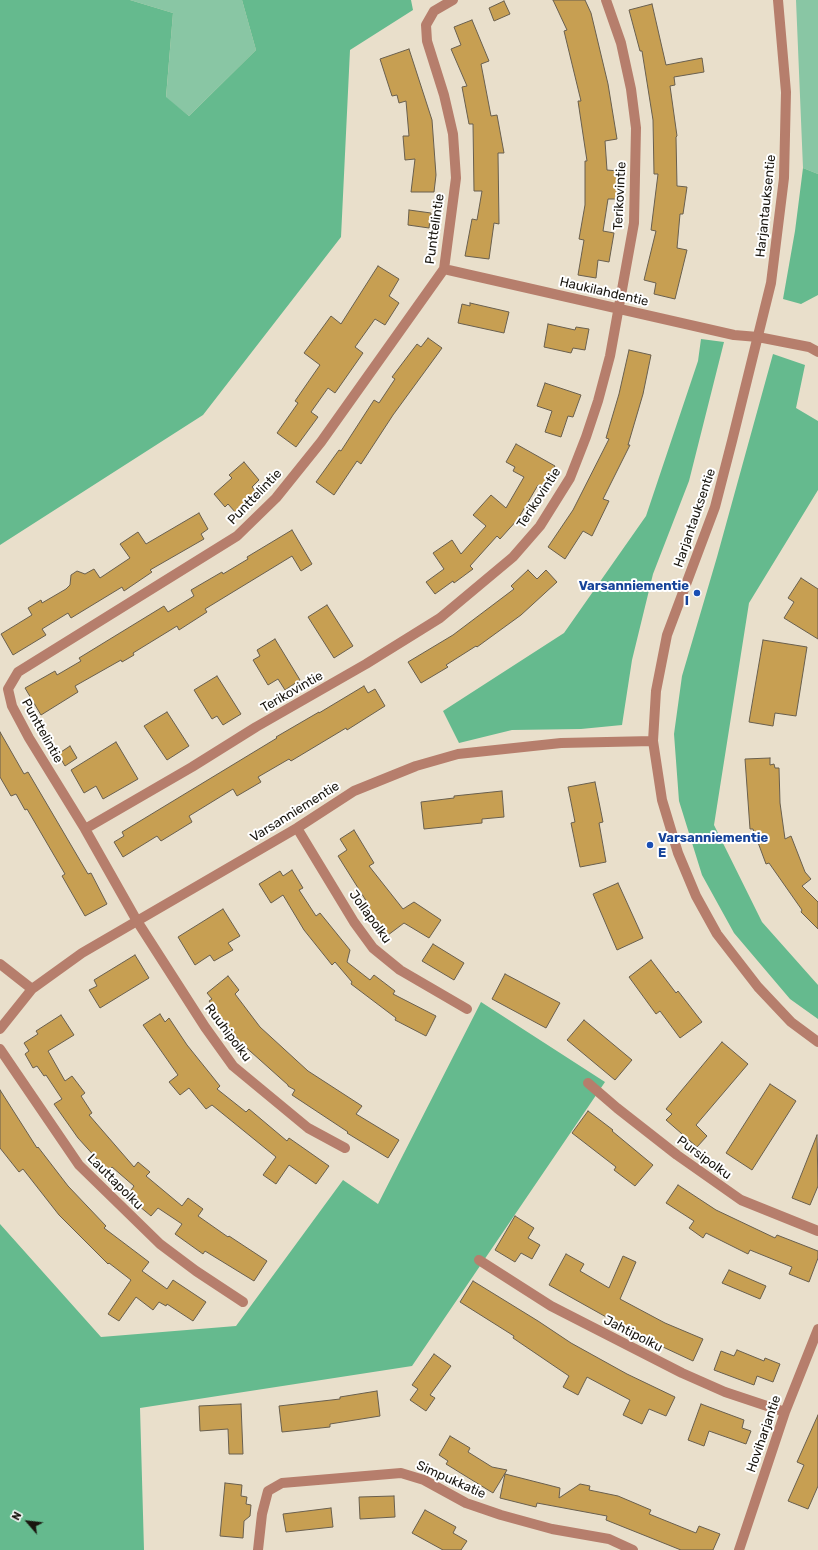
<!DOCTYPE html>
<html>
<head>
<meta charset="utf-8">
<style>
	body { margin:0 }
	#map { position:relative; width:818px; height:1550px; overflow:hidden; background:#e9dfcb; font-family:Rubik,sans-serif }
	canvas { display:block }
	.north { position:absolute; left:8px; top:1502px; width:40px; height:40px; -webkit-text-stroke:3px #fff; paint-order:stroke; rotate:298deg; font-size:11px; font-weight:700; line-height:16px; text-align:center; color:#19160f }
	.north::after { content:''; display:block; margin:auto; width:14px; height:18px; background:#19160f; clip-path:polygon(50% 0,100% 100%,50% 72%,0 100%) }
</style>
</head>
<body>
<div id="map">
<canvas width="818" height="1550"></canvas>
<div class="north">N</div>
</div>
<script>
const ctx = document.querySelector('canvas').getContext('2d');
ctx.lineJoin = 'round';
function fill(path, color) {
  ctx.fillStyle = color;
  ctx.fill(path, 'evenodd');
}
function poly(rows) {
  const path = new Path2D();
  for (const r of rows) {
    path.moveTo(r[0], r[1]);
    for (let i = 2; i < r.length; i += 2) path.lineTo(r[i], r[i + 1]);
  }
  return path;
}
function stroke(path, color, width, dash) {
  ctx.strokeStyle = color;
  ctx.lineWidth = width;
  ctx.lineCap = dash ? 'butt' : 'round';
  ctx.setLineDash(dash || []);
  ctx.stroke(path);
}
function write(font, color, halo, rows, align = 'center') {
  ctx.font = font + ' Rubik,sans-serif';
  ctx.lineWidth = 4;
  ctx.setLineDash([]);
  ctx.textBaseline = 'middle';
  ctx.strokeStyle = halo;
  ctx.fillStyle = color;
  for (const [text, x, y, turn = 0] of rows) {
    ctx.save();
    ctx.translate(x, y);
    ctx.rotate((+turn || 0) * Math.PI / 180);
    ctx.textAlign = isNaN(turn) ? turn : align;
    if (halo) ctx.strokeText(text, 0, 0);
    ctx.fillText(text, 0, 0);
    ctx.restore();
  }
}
fill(poly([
	[130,0,242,0,256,50,189,116,166,98,173,13],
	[796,0,818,0,818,174,803,168]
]), '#89c6a4');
fill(poly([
	[0,0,130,0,173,13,166,97,189,116,256,50,242,0,411,0,413,10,350,50,341,237,203,415,0,545],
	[803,168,818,174,818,295,801,304,783,299,795,231],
	[701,339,724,342,689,481,653,574,632,660,622,725,581,729,512,730,459,743,443,711,564,633,646,516,698,361],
	[773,354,805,365,796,408,818,421,818,490,749,603,714,825,762,922,818,985,818,1019,790,999,734,933,702,875,679,801,674,734,682,676,717,557],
	[481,1002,605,1082,412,1366,140,1408,144,1550,0,1550,0,1224,101,1337,236,1326,343,1180,378,1204]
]), '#65ba8e');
const building = poly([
	[553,0,585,0,591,13,608,84,617,139,605,141,607,170,618,171,617,199,608,199,603,231,614,233,609,262,598,260,596,278,578,275,584,240,579,239,585,205,585,161,587,161,578,101,581,101,564,31,567,30,553,0],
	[504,1,510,14,494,21,489,8,504,1],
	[652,4,666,65,702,58,704,72,674,77,675,85,670,86,677,136,676,137,677,186,687,187,683,214,680,214,677,248,687,250,675,299,654,294,656,283,644,280,656,231,651,230,658,174,654,174,653,120,642,51,640,51,629,10,652,4],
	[472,20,489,61,481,64,491,116,497,115,504,153,498,153,499,224,494,223,489,259,465,256,472,219,477,220,482,191,474,191,473,124,469,124,462,87,467,86,451,49,461,45,454,27,472,20],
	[409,49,432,120,436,175,434,192,411,192,415,159,405,160,403,136,409,136,406,101,399,103,397,95,392,96,380,59,409,49],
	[409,210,431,213,429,228,408,225,409,210],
	[378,266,399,279,389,296,399,303,385,325,375,319,355,347,363,353,335,393,328,388,311,412,318,417,296,447,277,433,298,403,295,401,320,365,304,353,331,316,341,324,378,266],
	[470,303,509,312,504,333,458,323,462,304,470,306,470,303],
	[548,324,575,330,576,327,589,329,585,350,573,348,571,353,544,347,548,324],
	[428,338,442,348,393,415,361,464,357,461,334,495,316,482,339,450,341,451,374,400,379,403,395,379,392,377,417,344,421,347,428,338],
	[629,350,651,355,643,394,628,445,630,445,603,499,609,501,592,536,583,531,565,559,548,547,573,510,609,439,606,438,619,394,629,350],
	[545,383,581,395,573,417,568,416,561,437,545,432,552,411,537,406,545,383],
	[516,444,555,466,542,487,538,485,518,519,500,539,497,536,470,566,473,569,454,583,453,581,435,594,426,582,444,569,433,553,452,540,461,554,486,526,473,515,491,495,506,508,524,477,513,471,515,467,506,462,516,444],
	[244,462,259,480,252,487,258,494,236,513,228,504,225,507,214,494,232,478,229,475,244,462],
	[199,513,208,529,201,534,204,539,150,570,152,572,124,591,122,587,71,618,68,613,42,629,46,635,13,655,1,634,32,615,28,608,41,600,42,603,66,589,70,585,71,575,77,571,85,574,94,569,100,578,130,558,120,544,138,532,146,544,199,513],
	[292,530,312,564,301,571,292,556,205,609,207,612,179,630,177,626,133,653,134,655,122,662,121,660,75,686,78,692,41,715,25,688,55,671,57,675,81,661,79,658,164,606,168,612,194,596,191,590,222,572,223,574,248,559,247,557,292,530],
	[528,570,537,579,546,570,557,582,521,615,477,647,476,646,446,665,448,667,421,683,408,662,453,635,514,589,511,586,528,570],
	[801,578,818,589,818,639,784,618,794,602,788,598,801,578],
	[327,605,353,646,334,658,308,617,327,605],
	[275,639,300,680,285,690,278,679,268,685,253,660,260,656,257,650,275,639],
	[763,640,807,647,796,716,775,713,773,726,749,722,763,640],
	[217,676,241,714,223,725,217,716,212,719,194,690,217,676],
	[364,686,368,693,375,689,385,706,347,730,346,728,291,761,289,759,258,777,261,782,237,796,233,789,189,816,192,822,161,841,157,836,123,857,114,842,124,836,122,832,277,738,276,737,319,712,319,713,364,686],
	[167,712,189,746,167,760,144,726,167,712],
	[0,732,24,774,28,772,88,874,91,873,107,904,85,916,62,876,65,874,27,809,25,810,16,794,11,796,0,777,0,732],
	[116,742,138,779,103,799,96,786,84,793,71,770,116,742],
	[70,746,77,758,65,766,58,754,70,746],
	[770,758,770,765,774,764,775,768,779,768,780,803,785,839,791,836,805,872,811,879,802,886,818,902,818,929,801,912,802,910,769,863,766,864,753,829,750,829,745,759,770,758],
	[595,782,603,822,599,823,606,862,580,867,571,823,575,822,568,787,595,782],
	[502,791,504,817,482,819,482,823,424,829,421,802,454,798,454,796,502,791],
	[354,830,374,863,369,866,403,909,414,902,441,920,429,938,404,923,388,935,368,909,370,907,338,856,347,850,340,839,354,830],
	[292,870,303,888,299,890,316,916,320,913,350,950,347,962,370,980,374,975,395,991,393,994,436,1016,426,1036,395,1020,396,1018,351,984,352,982,335,962,332,965,304,930,283,895,271,903,259,884,280,871,283,876,292,870],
	[618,883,643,938,617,950,593,894,618,883],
	[223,909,240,936,228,943,233,950,214,961,210,955,195,965,178,937,223,909],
	[433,944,464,963,454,980,422,961,433,944],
	[135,955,149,978,100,1008,89,990,97,986,94,980,135,955],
	[651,960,676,993,678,991,702,1022,680,1038,660,1011,656,1014,629,977,651,960],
	[505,974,560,1003,546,1028,492,999,505,974],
	[228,976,239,990,235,994,260,1027,308,1071,362,1106,356,1114,399,1140,388,1158,347,1133,348,1132,292,1095,295,1090,288,1086,288,1085,241,1043,209,1001,212,999,207,993,228,976],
	[160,1014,165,1022,169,1018,187,1045,220,1086,217,1089,246,1112,249,1109,287,1141,289,1138,329,1166,316,1184,289,1165,276,1184,263,1175,276,1157,212,1105,206,1109,189,1088,180,1095,169,1082,178,1075,143,1025,160,1014],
	[61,1015,74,1035,48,1051,65,1081,72,1076,85,1093,81,1096,92,1113,89,1115,134,1167,138,1162,150,1172,146,1176,182,1206,188,1198,203,1209,198,1216,228,1237,229,1236,267,1261,254,1281,205,1251,203,1254,175,1234,182,1224,158,1208,151,1216,127,1196,134,1186,112,1167,108,1171,78,1138,54,1104,62,1099,46,1075,44,1076,37,1066,33,1068,25,1054,29,1051,24,1043,38,1034,36,1031,61,1015],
	[584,1020,632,1060,615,1080,567,1040,584,1020],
	[722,1042,748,1064,696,1125,707,1136,697,1147,666,1120,672,1114,666,1109,722,1042],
	[770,1084,796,1101,752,1170,726,1153,770,1084],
	[0,1090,37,1148,38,1147,68,1186,106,1226,104,1228,149,1262,142,1271,167,1289,173,1280,206,1302,193,1321,167,1304,166,1306,159,1302,153,1310,136,1297,119,1321,108,1314,131,1280,109,1263,108,1264,59,1215,23,1169,19,1172,0,1148,0,1090],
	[588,1111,613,1130,612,1131,653,1165,635,1186,614,1170,616,1167,572,1133,588,1111],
	[817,1135,818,1186,810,1205,792,1198,817,1135],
	[678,1185,716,1210,775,1238,777,1235,818,1251,818,1258,809,1282,789,1274,792,1267,750,1250,748,1254,706,1233,703,1238,689,1228,694,1221,666,1203,678,1185],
	[515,1216,534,1228,528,1238,540,1245,532,1259,521,1253,515,1262,495,1250,515,1216],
	[566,1254,584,1264,580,1271,609,1288,623,1256,636,1262,620,1299,665,1323,703,1339,693,1361,663,1347,608,1318,549,1285,566,1254],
	[729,1270,766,1286,760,1299,722,1283,729,1270],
	[473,1281,538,1321,571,1343,627,1374,675,1397,666,1416,649,1409,642,1424,623,1415,630,1400,587,1377,578,1395,563,1387,569,1376,513,1338,514,1336,460,1302,473,1281],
	[737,1350,764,1361,765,1358,780,1364,773,1382,757,1376,754,1385,714,1370,721,1351,734,1356,737,1350],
	[434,1354,451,1366,430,1395,435,1398,426,1411,410,1400,418,1389,412,1385,434,1354],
	[377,1391,380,1416,330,1424,330,1427,282,1432,279,1406,340,1399,340,1397,377,1391],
	[241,1404,243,1454,229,1454,228,1429,200,1431,199,1406,241,1404],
	[701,1404,744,1420,742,1428,751,1431,746,1444,709,1431,704,1446,688,1440,701,1404],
	[818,1415,818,1486,808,1509,788,1501,804,1465,797,1462,818,1415],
	[450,1436,470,1448,468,1452,492,1467,507,1470,493,1493,446,1464,448,1461,439,1455,450,1436],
	[505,1474,560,1488,559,1498,580,1484,590,1486,589,1490,618,1496,651,1510,649,1514,696,1533,699,1526,720,1534,713,1550,681,1550,606,1520,607,1516,537,1503,536,1507,500,1498,505,1474],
	[225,1483,242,1485,241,1496,247,1497,246,1504,251,1505,250,1516,244,1521,243,1538,220,1536,225,1483],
	[394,1496,395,1517,360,1519,359,1497,394,1496],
	[331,1508,333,1527,286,1532,283,1514,331,1508],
	[425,1510,456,1527,453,1533,467,1541,461,1550,443,1550,412,1533,425,1510]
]);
fill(building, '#c79f52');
stroke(building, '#695f4e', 1);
stroke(poly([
	[778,0,786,92,784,178,771,283,732,441,715,507,667,635,656,691,653,741,662,800,678,853,696,896,717,934,758,987,791,1022,818,1042],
	[444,269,734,335,758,337,809,347,818,352],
	[297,828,354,922,373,948,400,970,467,1009],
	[85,829,192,767,256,727,366,664,440,618,513,557,540,526,570,478,586,437,598,401,610,356,634,223,636,128,631,89,621,43,606,0],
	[0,964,32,989],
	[0,1029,32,989,82,953,297,828,354,791,416,766,458,754,561,743,653,741],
	[0,1049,79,1165,160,1244,196,1271,243,1302],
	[588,1083,617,1108,677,1155,741,1200,818,1231],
	[345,1148,308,1128,233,1066,205,1027,137,921,85,829,29,738,12,706,8,689,18,672,237,536,276,498,321,442,444,269,456,178,453,134,444,95,427,41,426,25,434,11,453,0],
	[479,1260,551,1306,682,1373,725,1392,785,1412],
	[258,1550,262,1514,268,1491,282,1483,401,1473,424,1480,466,1503,501,1515,552,1529,609,1539,633,1550],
	[739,1550,785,1412,818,1329]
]), '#b67e6c', 10);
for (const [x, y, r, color] of [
	[697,593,4,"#1a4fb4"],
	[650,845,4,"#1a4fb4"]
]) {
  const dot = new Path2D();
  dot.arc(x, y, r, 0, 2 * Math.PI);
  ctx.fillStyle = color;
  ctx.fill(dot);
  stroke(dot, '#fff', 1.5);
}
write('13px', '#19160f', '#fff', [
	["Terikovintie",620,196,-87],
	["Harjantauksentie",766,206,-84],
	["Punttelintie",435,229,-82],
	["Haukilahdentie",604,292,13],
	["Punttelintie",255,497,-46],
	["Terikovintie",539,498,-57],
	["Harjantauksentie",695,518,-71],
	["Terikovintie",292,692,-30],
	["Punttelintie",42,731,61],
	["Varsanniementie",295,812,-32],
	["Jollapolku",370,917,54],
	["Ruuhipolku",228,1033,53],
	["Pursipolku",704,1158,36],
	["Lauttapolku",115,1182,45],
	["Jahtipolku",633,1334,27],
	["Hoviharjantie",764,1434,-71],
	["Simpukkatie",451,1480,24]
]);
write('bold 13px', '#164399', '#fff', [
	["Varsanniementie",689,586],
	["I",689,601],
	["Varsanniementie",658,838,"left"],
	["E",658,853,"left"]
], 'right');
</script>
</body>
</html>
